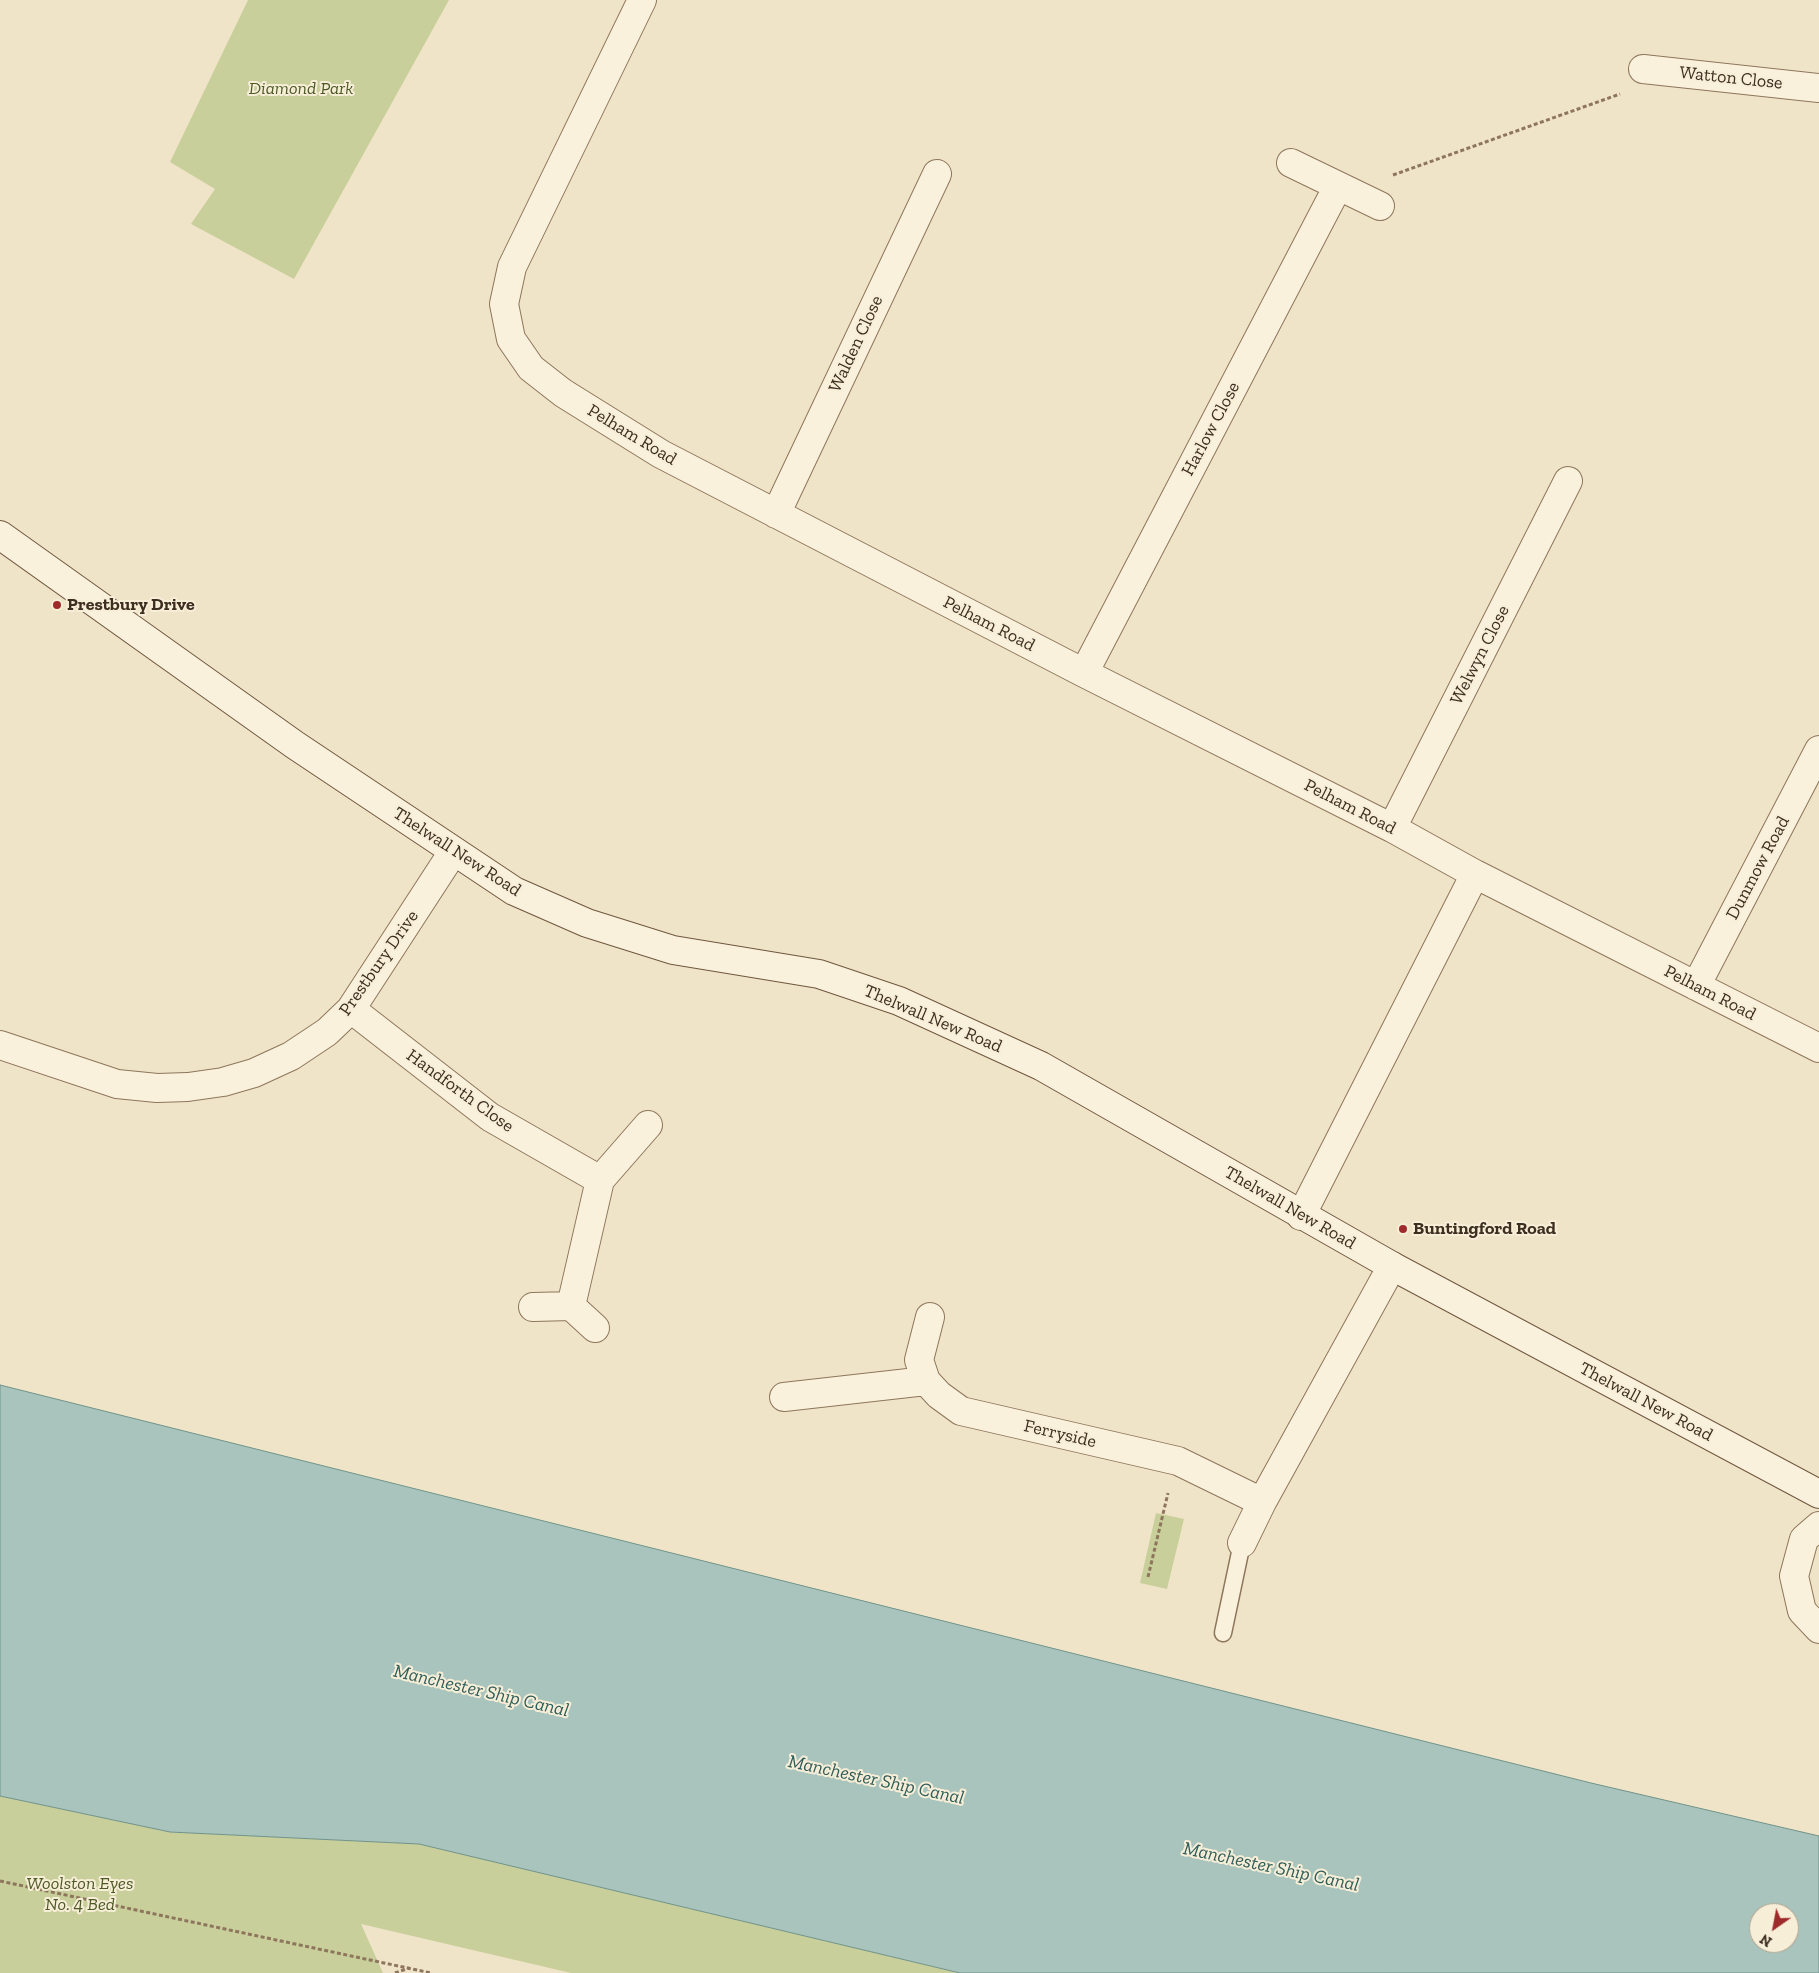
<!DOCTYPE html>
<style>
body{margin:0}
#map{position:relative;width:1819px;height:1973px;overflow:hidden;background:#f0e4c8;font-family:"Zilla Slab",serif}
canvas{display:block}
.north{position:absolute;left:1749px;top:1903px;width:50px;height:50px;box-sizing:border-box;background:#f7eed8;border:1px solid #ada18e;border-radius:50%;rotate:213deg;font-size:14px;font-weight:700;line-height:20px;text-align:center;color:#3d2e20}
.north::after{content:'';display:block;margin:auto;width:18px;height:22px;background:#9e2a2b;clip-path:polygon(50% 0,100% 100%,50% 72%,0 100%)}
</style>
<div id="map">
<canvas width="1819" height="1973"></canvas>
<div class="north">N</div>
</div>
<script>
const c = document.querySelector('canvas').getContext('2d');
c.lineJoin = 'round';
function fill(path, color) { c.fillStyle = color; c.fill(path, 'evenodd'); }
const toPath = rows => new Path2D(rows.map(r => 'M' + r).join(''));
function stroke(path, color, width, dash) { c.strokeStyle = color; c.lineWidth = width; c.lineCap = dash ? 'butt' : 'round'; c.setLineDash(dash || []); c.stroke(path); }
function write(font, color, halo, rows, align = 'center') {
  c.font = font + ' "Zilla Slab",serif'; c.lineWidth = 4; c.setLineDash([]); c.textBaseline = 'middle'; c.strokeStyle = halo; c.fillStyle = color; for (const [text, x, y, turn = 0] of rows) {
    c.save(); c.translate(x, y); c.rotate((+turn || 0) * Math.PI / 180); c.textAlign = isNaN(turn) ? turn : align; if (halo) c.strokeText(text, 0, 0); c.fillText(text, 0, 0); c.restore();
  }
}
fill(toPath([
 [248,0,449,0,294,279,191,224,215,189,170,162],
 [1156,1513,1184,1519,1167,1589,1140,1583],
 [0,1796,170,1832,419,1844,960,1973,571,1973,361,1924,383,1973,0,1973]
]), '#c9cf9b');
const water = toPath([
 [0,1385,1591,1783,1819,1836,1819,1973,960,1973,419,1844,170,1832,0,1796,0,1385],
 [1759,1913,1789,1913,1789,1943,1759,1943,1759,1913]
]);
fill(water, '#a9c4bc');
stroke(water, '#6f938a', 1);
const lane = toPath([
 [1223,1633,1242,1543]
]);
const street = toPath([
 [642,0,512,267,504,304,511,339,531,368,563,393,661,454,1084,673,1392,828,1475,874,1819,1048],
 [1643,69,1819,88],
 [1291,163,1380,206],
 [776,514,937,174],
 [1084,673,1338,186],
 [1392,828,1568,481],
 [1696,986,1819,750],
 [351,1009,490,1117,600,1180,571,1306,595,1328],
 [0,1045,117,1084,157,1088,188,1087,223,1082,254,1073,291,1056,327,1032,351,1009,453,852],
 [600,1180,648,1125],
 [1301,1216,1475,874],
 [533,1307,571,1306],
 [930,1317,919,1360,926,1381,939,1395,961,1411,1178,1461,1262,1502,1392,1266],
 [784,1397,926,1381],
 [1819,1526,1804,1539,1794,1576,1802,1611,1819,1629],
 [1242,1543,1262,1502]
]);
const secondary = toPath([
 [0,535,295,745,514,891,587,923,673,950,819,974,899,1001,1041,1066,1392,1266,1819,1494]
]);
stroke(lane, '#8d765c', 19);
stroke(street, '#8d765c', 30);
stroke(secondary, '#6f573f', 30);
stroke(toPath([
 [1393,175,1620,94],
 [1148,1577,1168,1493],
 [0,1881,431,1973],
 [395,1973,409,1968]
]), '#8d765c', 3, [4, 2.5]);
stroke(lane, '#faf1dc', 16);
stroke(street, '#faf1dc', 28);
stroke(secondary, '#faf1dc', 28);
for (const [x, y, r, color] of [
 [57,605,5,"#9e2a2b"],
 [1403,1229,5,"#9e2a2b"]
]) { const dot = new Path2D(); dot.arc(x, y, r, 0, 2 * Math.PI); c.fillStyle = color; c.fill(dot); stroke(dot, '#f7eed8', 2); }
write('18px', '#3d2e20', '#f7eed8', [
 ["Watton Close",1731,78,6],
 ["Walden Close",856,344,-65],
 ["Harlow Close",1211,429,-62],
 ["Pelham Road",632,435,31],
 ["Pelham Road",989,624,27],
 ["Welwyn Close",1480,655,-63],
 ["Pelham Road",1350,807,27],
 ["Thelwall New Road",457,852,33],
 ["Dunmow Road",1758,868,-62],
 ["Prestbury Drive",379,963,-55],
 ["Pelham Road",1710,993,27],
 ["Thelwall New Road",933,1019,23],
 ["Handforth Close",460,1091,36],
 ["Thelwall New Road",1290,1208,30],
 ["Thelwall New Road",1646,1402,28],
 ["Ferryside",1060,1434,13]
]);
write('italic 18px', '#4d5a26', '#f7eed8', [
 ["Diamond Park",301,89],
 ["Woolston Eyes",80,1884],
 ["No. 4 Bed",80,1905]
]);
write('bold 18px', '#3d2e20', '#f7eed8', [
 ["Prestbury Drive",67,605],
 ["Buntingford Road",1413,1229]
], 'left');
write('italic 19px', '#2f5d5a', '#f7eed8', [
 ["Manchester Ship Canal",481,1691,13],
 ["Manchester Ship Canal",876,1780,12],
 ["Manchester Ship Canal",1271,1867,12]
]);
</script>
